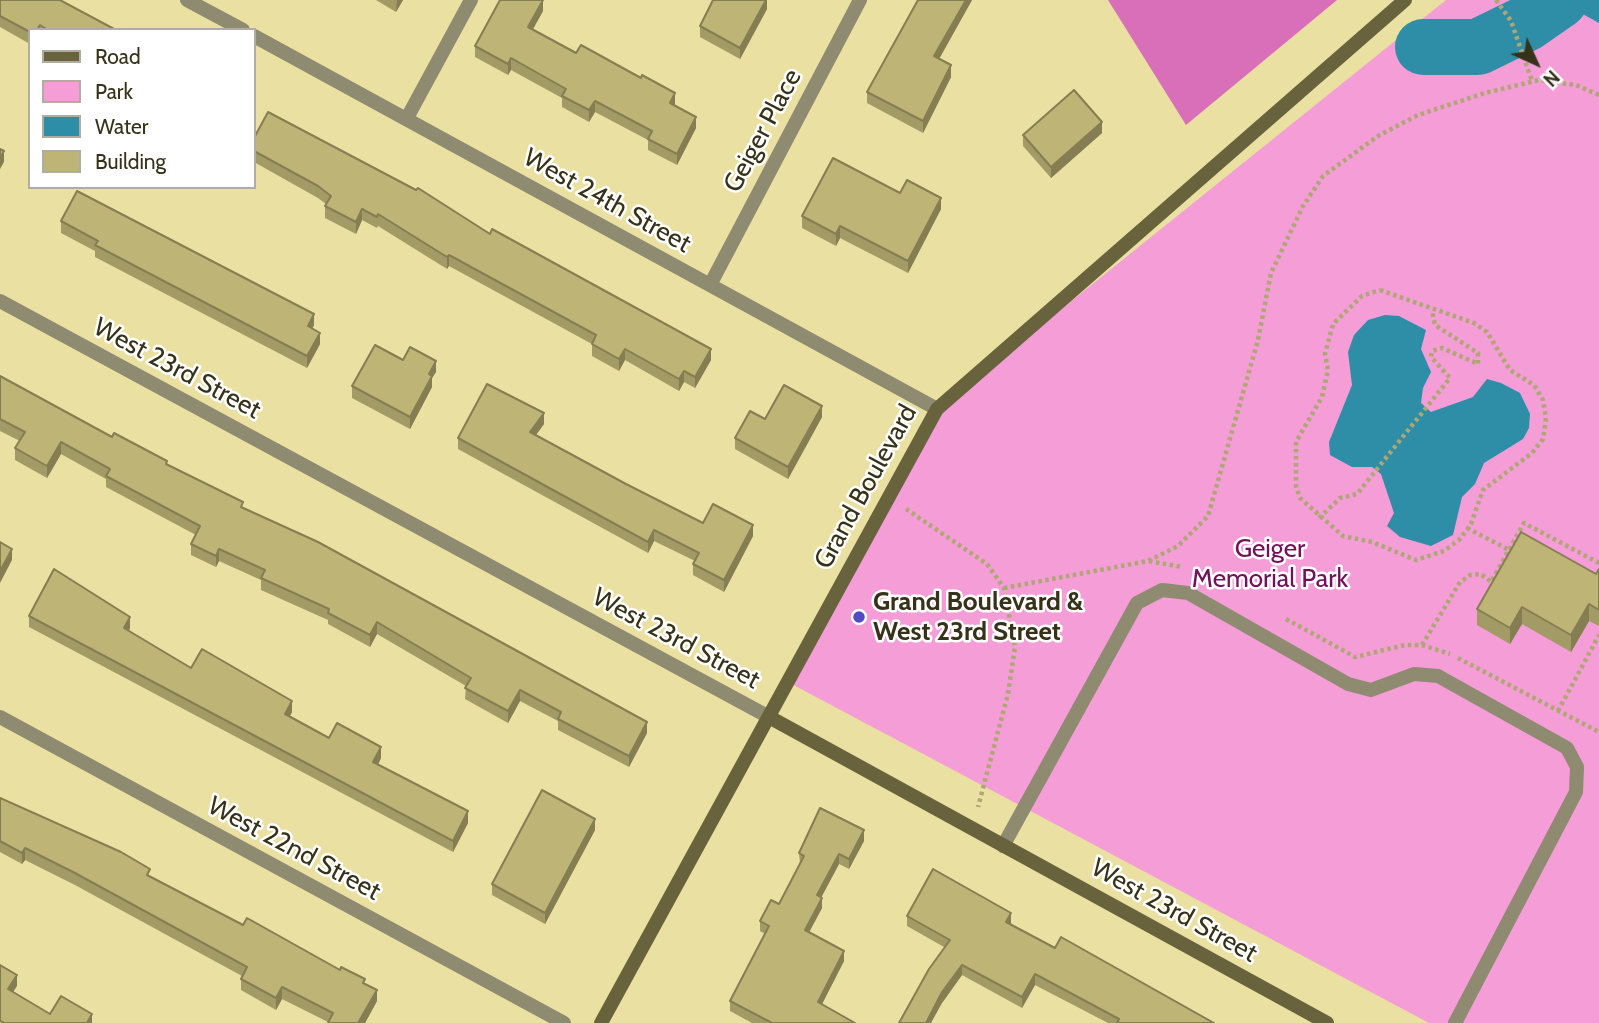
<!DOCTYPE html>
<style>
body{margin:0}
#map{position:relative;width:1599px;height:1023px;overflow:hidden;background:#eae0a1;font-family:Cabin,sans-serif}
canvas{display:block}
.legend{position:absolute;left:28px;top:28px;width:228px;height:161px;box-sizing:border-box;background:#fff;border:2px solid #afada3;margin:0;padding:9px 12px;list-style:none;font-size:21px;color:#363219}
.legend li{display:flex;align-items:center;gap:14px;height:35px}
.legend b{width:35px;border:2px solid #afada3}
.north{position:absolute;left:1501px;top:28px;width:70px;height:70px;-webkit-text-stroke:5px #fff;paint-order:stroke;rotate:135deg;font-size:19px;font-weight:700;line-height:28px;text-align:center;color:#363219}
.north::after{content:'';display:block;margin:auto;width:24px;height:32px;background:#363219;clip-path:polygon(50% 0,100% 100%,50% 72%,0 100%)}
</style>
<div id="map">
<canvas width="1599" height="1023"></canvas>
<ul class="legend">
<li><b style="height:9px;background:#69633d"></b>Road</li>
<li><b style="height:19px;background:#f49dd7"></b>Park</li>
<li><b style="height:19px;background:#2e8ea8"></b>Water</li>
<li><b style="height:19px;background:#beb476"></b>Building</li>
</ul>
<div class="north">N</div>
</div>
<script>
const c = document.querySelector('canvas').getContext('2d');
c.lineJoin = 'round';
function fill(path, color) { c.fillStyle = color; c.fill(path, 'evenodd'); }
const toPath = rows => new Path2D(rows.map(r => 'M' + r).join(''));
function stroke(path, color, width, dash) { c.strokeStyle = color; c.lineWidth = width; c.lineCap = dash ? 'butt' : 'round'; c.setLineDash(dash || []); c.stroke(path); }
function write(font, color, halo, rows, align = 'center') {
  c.font = font + ' Cabin,sans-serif'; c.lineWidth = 5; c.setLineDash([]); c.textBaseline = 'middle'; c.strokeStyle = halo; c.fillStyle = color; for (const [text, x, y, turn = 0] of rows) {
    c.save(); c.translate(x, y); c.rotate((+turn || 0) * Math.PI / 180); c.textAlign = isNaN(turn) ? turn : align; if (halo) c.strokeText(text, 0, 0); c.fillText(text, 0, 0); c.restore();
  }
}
fill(toPath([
 [1446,0,1599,0,1599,1023,1429,1023,786,681,937,409]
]), '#f49dd7');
fill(toPath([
 [1108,0,1337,0,1186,125]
]), '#d96fb8');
fill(toPath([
 [1564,0,1599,0,1599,23,1579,12],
 [1385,315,1399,316,1426,330,1421,349,1431,372,1423,388,1421,403,1431,412,1473,397,1487,379,1501,383,1520,393,1530,414,1529,428,1523,439,1484,463,1475,484,1462,497,1453,535,1431,546,1400,537,1387,526,1394,513,1381,474,1372,467,1352,467,1330,455,1329,442,1352,385,1348,352,1354,335,1368,320]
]), '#2e8ea8');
stroke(toPath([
 [1423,47,1478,47,1527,23,1560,0]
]), '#2e8ea8', 56);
stroke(toPath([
 [1496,0,1511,21,1532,81],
 [1380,290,1474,323,1487,332,1510,370,1534,385,1543,400,1546,418,1543,439,1532,453,1483,490,1471,524,1459,540,1444,551,1416,560,1372,542,1343,536,1300,498,1296,486,1296,442,1322,397,1328,370,1325,354,1333,324,1362,296,1380,290],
 [906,509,987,564,1004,588,1015,647,1008,694,978,807],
 [1319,518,1340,498,1357,494,1450,378,1431,357,1432,351,1442,348,1478,364,1478,353,1435,325,1432,311],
 [1467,528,1509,550],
 [1149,561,1182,567],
 [1004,588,1148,561,1178,546,1208,516,1258,340,1271,273,1303,206,1323,176,1378,136,1418,115,1485,93,1539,80,1576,85,1599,95],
 [1286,619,1355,657,1405,645,1422,645,1450,654],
 [1422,645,1460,582,1470,575,1481,574,1491,582,1524,523,1599,563],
 [1458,658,1599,732],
 [1558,711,1599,635]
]), '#aea673', 4.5, [3.5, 3.5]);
stroke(toPath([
 [1003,846,1137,603,1162,590,1188,593,1348,684,1371,690,1414,674,1438,676,1567,748,1577,767,1576,792,1455,1023]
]), '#8e8b71', 14);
stroke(toPath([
 [187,0,243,30],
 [254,36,937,409],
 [407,118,471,0],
 [710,285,860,0],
 [0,301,769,717],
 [0,717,564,1023]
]), '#8e8b71', 14);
stroke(toPath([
 [769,717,1327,1023],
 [601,1023,937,409,1405,0]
]), '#69633d', 14);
fill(toPath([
 [0,0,116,30,30,30,30,44,0,27],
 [376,0,403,0,396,12],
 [767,0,767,9,740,59,700,37,700,26],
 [918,0,972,0,939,59,951,77,923,133,867,103,867,92],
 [543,11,533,29,675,104,674,106,696,128,677,165,648,150,648,140,595,112,589,122,562,107,562,98,511,70,508,75,475,57,475,46],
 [1102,133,1051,178,1023,146,1023,135],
 [254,138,490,234,711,360,695,388,684,382,679,391,625,360,619,371,592,356,592,344,449,266,447,269,378,226,377,228,362,220,356,234,325,218,325,206,326,204,318,198,254,162],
 [900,193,941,209,908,273,840,238,836,246,802,228,802,216],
 [61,221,314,325,312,329,320,344,307,368,95,257,95,251,61,233],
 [403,360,436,372,432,378,432,387,410,429,352,398,352,386],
 [0,376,112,437,167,465,647,733,629,767,558,730,558,721,520,701,508,723,465,699,466,686,377,634,370,647,328,624,328,620,261,590,261,580,219,561,216,567,191,555,191,544,196,535,106,487,106,479,61,454,47,478,15,460,15,448,20,441,0,431],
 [822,417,788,479,735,449,735,438,765,419],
 [544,424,536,435,626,484,703,523,753,536,724,592,693,575,693,564,695,561,654,541,648,553,458,449,458,438],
 [1599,569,1599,626,1589,621,1571,652,1522,624,1510,644,1477,625,1477,609,1596,574],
 [29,616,130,628,129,631,191,668,292,712,290,716,329,738,381,758,378,765,468,823,453,852,29,627],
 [0,798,243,925,340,970,365,984,377,1001,365,1023,328,1023,328,1022,282,999,276,1010,241,990,241,979,242,976,75,885,25,860,22,864,0,852],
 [595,830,545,924,492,895,492,884],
 [864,841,849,869,839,864,821,898,822,908,809,932,844,961,822,1004,855,1023,752,1023,730,1011,730,1001,765,934,760,931,760,921,779,904,800,864,799,853],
 [907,916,1010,924,1055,948,1214,1023,1108,1023,1035,985,1022,1008,962,975,942,1003,944,947,907,926]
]), '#a39b65');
fill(toPath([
 [397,0,403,0,396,12],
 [543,0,543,11,528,38,528,27],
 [766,0,767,0,767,9,740,59,740,48],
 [966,0,972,0,934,68,934,56],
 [511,58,511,70,508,75,508,64],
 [951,65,951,77,923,133,923,121],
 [675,93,675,104,670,115,670,103],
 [595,101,595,112,589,122,589,110],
 [696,117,696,128,677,165,677,154],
 [1102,122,1102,133,1051,178,1051,167],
 [4,151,4,162,0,169,0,158],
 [941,198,941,209,908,273,908,261],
 [362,209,362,220,356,234,356,222],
 [840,226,840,238,836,246,836,234],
 [449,255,449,266,447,269,447,257],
 [314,314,314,325,308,337,308,326],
 [320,333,320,344,307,368,307,356],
 [625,349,625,360,619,371,619,359],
 [711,349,711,360,695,388,695,377],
 [436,361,436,372,432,378,432,387,410,429,410,417,429,374],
 [684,371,684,382,679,391,679,379],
 [822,406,822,417,788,479,788,467],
 [544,413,544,424,530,443,530,432],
 [61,442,61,454,47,478,47,466],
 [753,525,753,536,724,592,724,580],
 [654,530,654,541,648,553,648,542],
 [12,549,12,560,0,583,0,571],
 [219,549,219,561,216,567,216,556],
 [1589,604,1589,621,1571,652,1571,635],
 [1522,607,1522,624,1510,644,1510,628],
 [130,617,130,628,124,640,124,628],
 [377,622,377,634,370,647,370,635],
 [520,690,520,701,508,723,508,711],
 [292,701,292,712,285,725,285,714],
 [647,722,647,733,629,767,629,756],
 [381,747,381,758,373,774,373,762],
 [468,811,468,823,453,852,453,841],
 [595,819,595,830,545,924,545,913],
 [864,830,864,841,849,869,849,859],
 [25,848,25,860,22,864,22,853],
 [839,854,839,864,817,905,817,895],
 [822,898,822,908,805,940,805,930],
 [1011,913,1011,924,1006,922],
 [844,951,844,961,818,1012,818,1002],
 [962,965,962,975,942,1003,931,1023,926,1023,942,992],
 [1035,974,1035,985,1022,1008,1022,997],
 [17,975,17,986,8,1000,8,989],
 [282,987,282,999,276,1010,276,998],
 [377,990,377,1001,365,1023,358,1023],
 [92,1014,92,1023,87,1023]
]), '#857e53');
const building = toPath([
 [0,0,60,0,116,30,48,30,40,25,37,30,30,30,30,32,0,16,0,0],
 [500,0,543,0,528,27,576,53,581,45,641,78,642,75,675,93,670,103,696,117,677,154,648,139,652,131,595,101,589,110,562,96,566,89,511,58,508,64,475,46,500,0],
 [713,0,766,0,740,48,700,26,713,0],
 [918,0,966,0,934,56,951,65,923,121,867,92,918,0],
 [1074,90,1102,122,1051,167,1023,135,1074,90],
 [268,112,416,190,418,188,490,234,492,229,711,349,695,377,684,371,679,379,625,349,619,359,592,344,596,335,449,255,447,257,378,214,377,217,362,209,356,222,325,206,331,196,318,186,254,151,254,138,268,112],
 [0,149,4,151,0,158,0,149],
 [833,158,900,193,907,180,941,198,908,261,840,226,836,234,802,216,833,158],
 [77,191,314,314,308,326,320,333,307,356,95,245,98,241,61,221,77,191],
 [375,345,403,360,410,347,436,361,429,374,432,376,410,417,352,386,375,345],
 [0,376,112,437,114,433,167,461,166,464,243,502,241,507,318,542,647,722,629,756,558,719,561,712,520,690,508,711,465,688,471,678,377,622,370,635,328,613,329,609,261,578,265,570,219,549,216,556,191,544,200,526,106,476,110,469,61,442,47,466,15,448,25,432,0,419,0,376],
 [487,384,544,413,530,432,626,484,703,523,713,504,753,525,724,580,693,564,699,553,654,530,648,542,458,438,487,384],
 [784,385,822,406,788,467,735,438,750,411,765,419,784,385],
 [1521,532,1596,574,1599,569,1599,610,1589,604,1571,635,1522,607,1510,628,1477,609,1521,532],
 [0,542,12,549,0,571,0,542],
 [54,569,130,617,124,628,191,668,202,649,292,701,285,714,329,738,337,723,381,747,373,762,468,811,453,841,29,616,54,569],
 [542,790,595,819,545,913,492,884,542,790],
 [0,798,121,852,150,869,147,875,243,925,247,918,340,970,341,967,365,979,363,983,377,990,358,1023,328,1023,333,1013,282,987,276,998,241,979,247,967,75,873,25,848,22,853,0,841,0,798],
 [820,808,864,830,849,859,839,854,817,895,822,898,805,930,844,951,818,1002,855,1023,772,1023,730,1001,769,926,760,921,771,900,779,904,804,856,799,853,820,808],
 [933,869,1011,913,1006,922,1055,948,1061,937,1214,1023,1117,1023,1119,1019,1035,974,1022,997,962,965,942,992,926,1023,899,1023,929,969,950,940,907,916,933,869],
 [0,965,17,975,8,989,50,1014,61,996,92,1014,87,1023,4,1023,0,1021,0,965]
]);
fill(building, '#beb476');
stroke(building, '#857e53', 2);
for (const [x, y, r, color] of [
 [859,617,7,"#524bc2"]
]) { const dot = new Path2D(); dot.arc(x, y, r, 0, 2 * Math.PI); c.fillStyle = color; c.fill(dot); stroke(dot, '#fff', 2.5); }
write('26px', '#363219', '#fff', [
 ["Geiger Place",763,131,-62],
 ["West 24th Street",607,201,29],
 ["West 23rd Street",177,369,28],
 ["Grand Boulevard",866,487,-61],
 ["West 23rd Street",676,639,28],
 ["West 22nd Street",294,849,28],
 ["West 23rd Street",1174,911,29]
]);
write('26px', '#72115b', '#fff', [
 ["Geiger",1270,549],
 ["Memorial Park",1270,579]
]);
write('bold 26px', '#363219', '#fff', [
 ["Grand Boulevard &",873,602],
 ["West 23rd Street",873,632]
], 'left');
</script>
